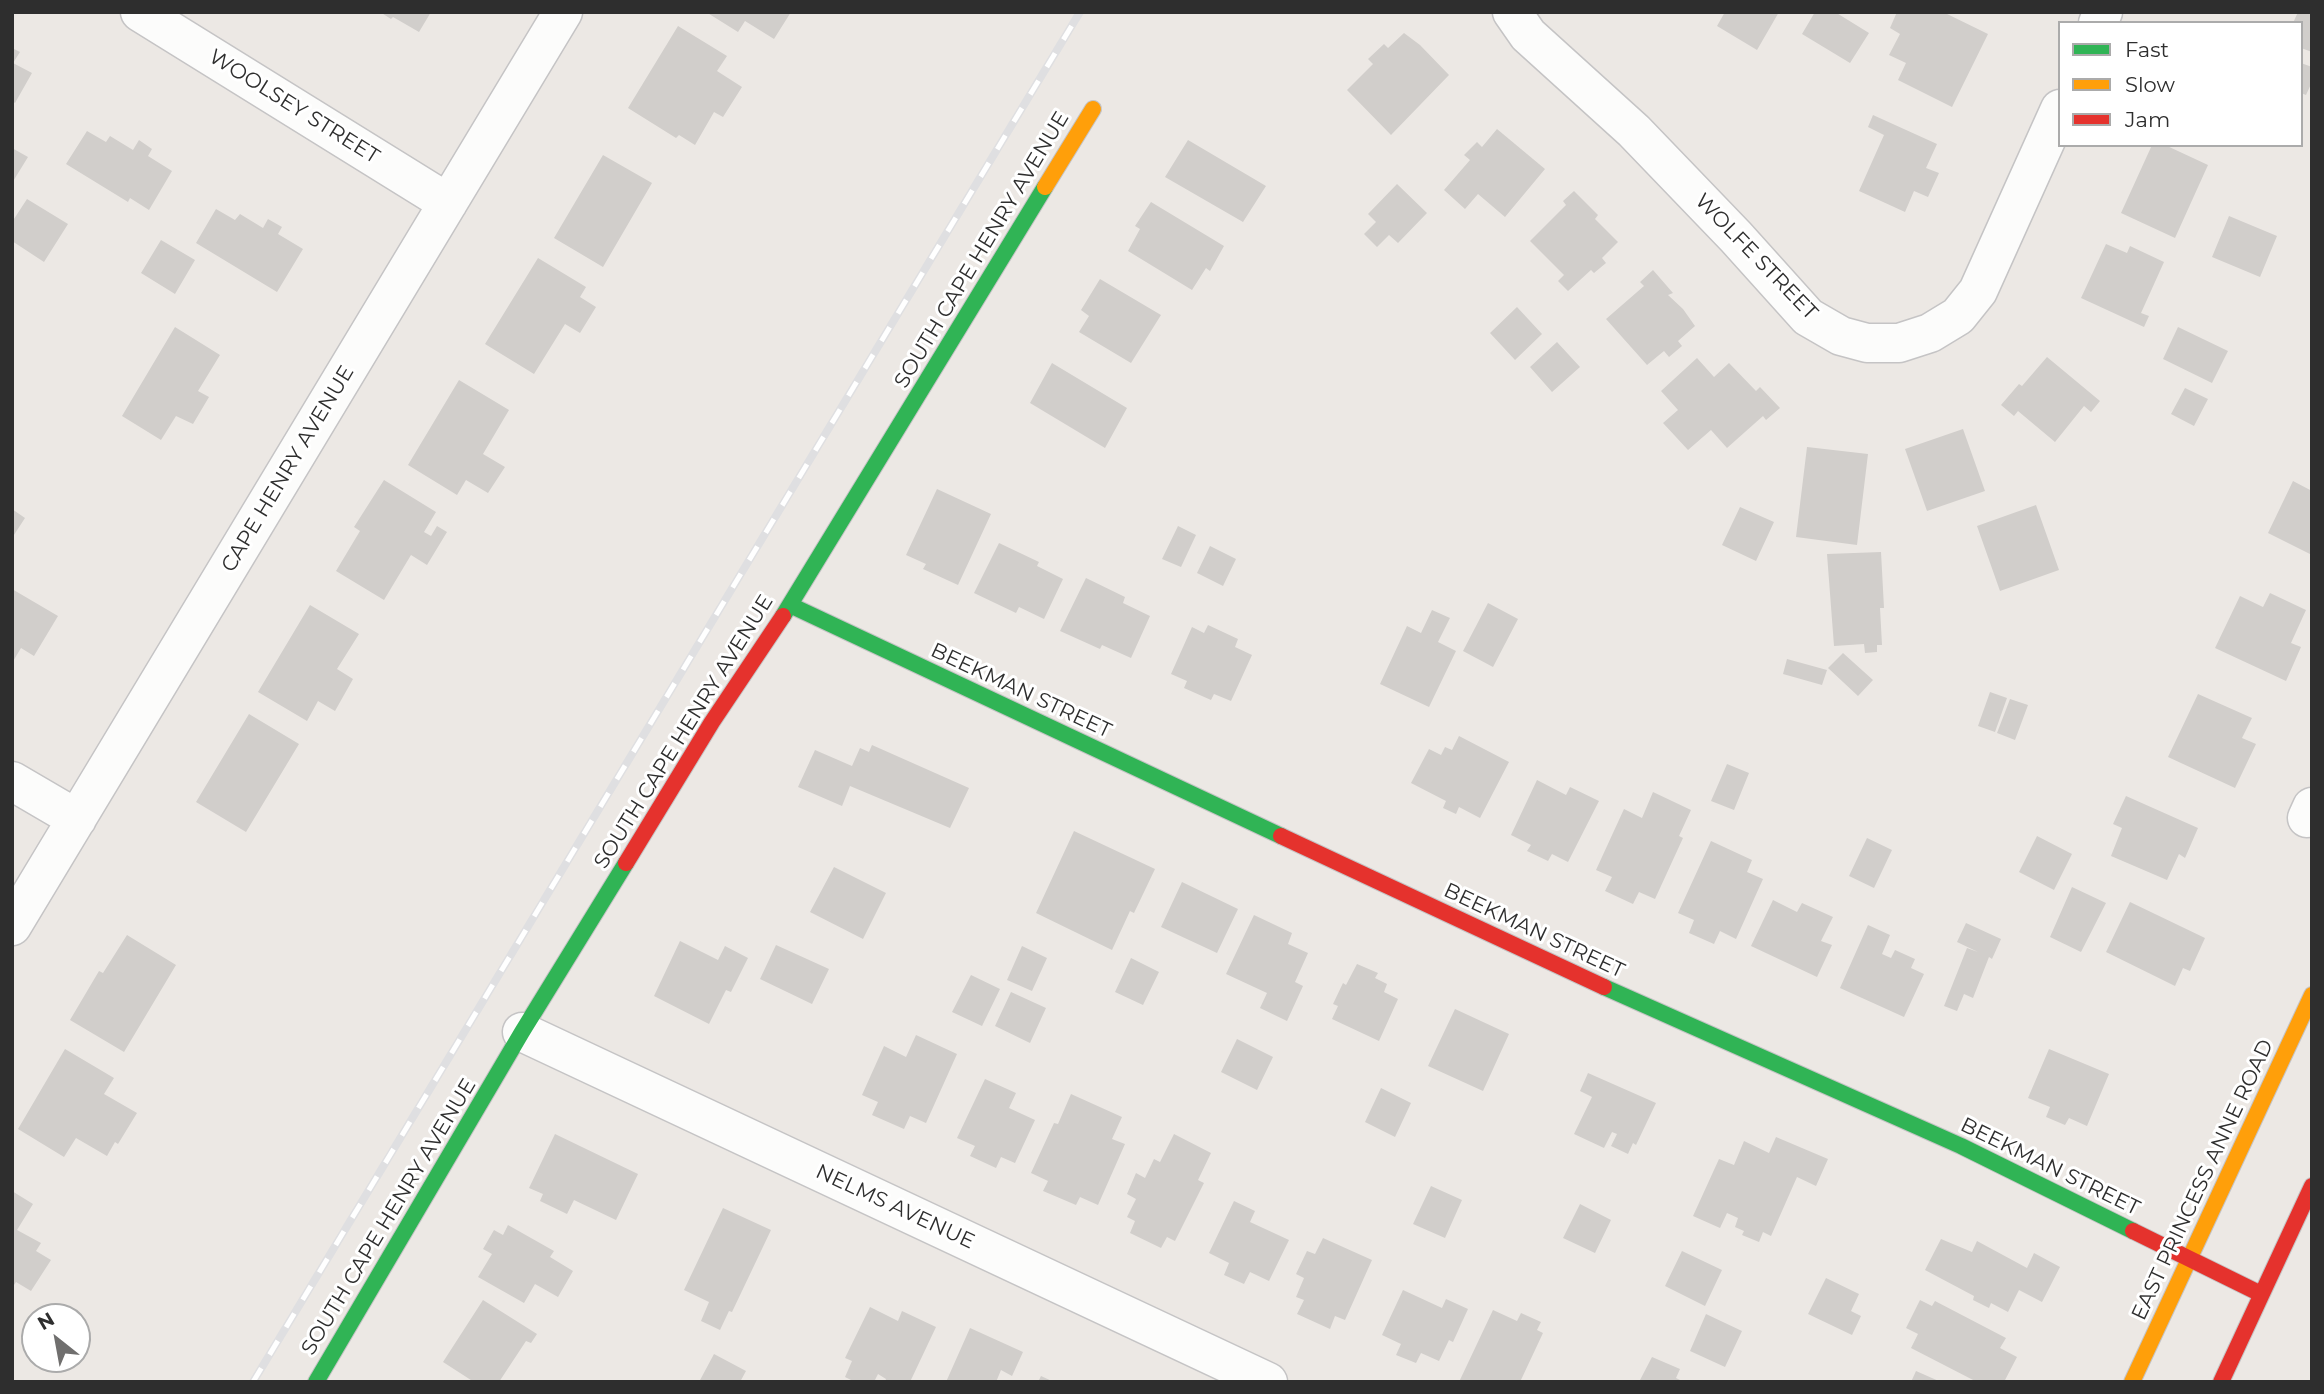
<!DOCTYPE html>
<style>
body{margin:0}
#map{position:relative;width:2324px;height:1394px;overflow:hidden;background:#ece8e4;font-family:Montserrat,sans-serif}
canvas{display:block}
.frame{position:absolute;inset:0;border:14px solid #2e2e2e;pointer-events:none}
.legend{position:absolute;left:2058px;top:21px;width:245px;height:126px;box-sizing:border-box;background:#fff;border:2px solid #ababab;margin:0;padding:9px 12px;list-style:none;font-size:21px;color:#2e2e2e}
.legend li{display:flex;align-items:center;gap:14px;height:35px}
.legend b{width:35px;border:2px solid #ababab}
.north{position:absolute;left:21px;top:1303px;width:70px;height:70px;box-sizing:border-box;background:#fff;border:2px solid #ababab;border-radius:50%;rotate:329deg;font-size:19px;font-weight:700;line-height:28px;text-align:center;color:#2e2e2e}
.north::after{content:'';display:block;margin:auto;width:24px;height:32px;background:#706f6e;clip-path:polygon(50% 0,100% 100%,50% 72%,0 100%)}
</style>
<div id="map">
<canvas width="2324" height="1394"></canvas>
<div class="frame"></div>
<ul class="legend">
<li><b style="height:9px;background:#30b455"></b>Fast</li>
<li><b style="height:9px;background:#ff9f0a"></b>Slow</li>
<li><b style="height:9px;background:#e5322d"></b>Jam</li>
</ul>
<div class="north">N</div>
</div>
<script>
const c = document.querySelector('canvas').getContext('2d');
c.lineJoin = 'round';
function fill(path, color) { c.fillStyle = color; c.fill(path, 'evenodd'); }
const toPath = rows => new Path2D(rows.map(r => 'M' + r).join(''));
function stroke(path, color, width, dash) { c.strokeStyle = color; c.lineWidth = width; c.lineCap = dash ? 'butt' : 'round'; c.setLineDash(dash || []); c.stroke(path); }
function write(font, color, halo, rows, align = 'center') {
  c.font = font + ' Montserrat,sans-serif'; c.lineWidth = 6; c.setLineDash([]); c.textBaseline = 'middle'; c.strokeStyle = halo; c.fillStyle = color; for (const [text, x, y, turn = 0] of rows) {
    c.save(); c.translate(x, y); c.rotate((+turn || 0) * Math.PI / 180); c.textAlign = isNaN(turn) ? turn : align; if (halo) c.strokeText(text, 0, 0); c.fillText(text, 0, 0); c.restore();
  }
}
fill(toPath([
 [380,12,431,12,419,32,393,17,391,19],
 [706,12,791,12,774,39,745,21,738,32],
 [1725,12,1779,12,1757,50,1717,26],
 [1815,12,1835,12,1869,33,1850,63,1802,34],
 [1897,12,1943,12,1988,34,1952,107,1898,80,1906,63,1889,55,1900,34,1890,28],
 [2298,12,2312,12,2312,52,2301,48,2301,23,2293,23],
 [678,26,727,56,717,71,742,87,723,117,714,112,695,145,679,135,676,138,628,108],
 [1404,33,1420,45,1449,75,1391,135,1347,90,1373,64,1368,59,1384,44,1388,48],
 [12,48,20,52,13,63,32,73,15,103,12,101],
 [2301,63,2312,67,2312,82,2306,95,2301,93],
 [1873,115,1937,144,1926,168,1939,173,1928,197,1914,191,1905,212,1859,191,1884,135,1868,127],
 [1497,129,1545,169,1505,217,1478,194,1465,209,1444,190,1470,160,1464,155,1477,142,1482,147],
 [87,131,106,142,110,136,133,150,139,140,152,149,148,156,172,171,149,210,130,198,128,202,66,164],
 [1188,140,1266,186,1243,222,1165,177],
 [2152,145,2165,145,2208,165,2175,238,2121,213],
 [12,148,28,157,12,183],
 [603,155,652,183,603,267,554,238],
 [1397,184,1427,213,1398,243,1389,235,1377,247,1364,234,1376,222,1368,214],
 [1574,191,1598,215,1595,219,1618,242,1602,258,1606,263,1594,273,1591,270,1568,291,1558,281,1564,275,1530,241,1566,205,1563,201],
 [27,199,68,224,44,262,12,241,12,222],
 [1151,202,1224,246,1210,271,1206,268,1192,290,1128,251,1140,229,1135,226],
 [216,209,235,220,240,214,263,228,268,219,282,227,278,234,303,249,277,292,196,243],
 [2229,216,2277,236,2260,277,2212,257],
 [161,240,195,260,175,294,141,273],
 [2106,244,2127,253,2130,246,2164,262,2141,313,2149,316,2144,327,2081,298],
 [538,258,586,287,580,297,596,307,580,333,565,324,534,374,485,344],
 [1653,270,1673,293,1668,295,1683,309,1695,326,1678,341,1682,346,1669,357,1664,351,1647,365,1606,319,1644,286,1640,282],
 [1100,279,1161,315,1131,363,1079,332,1089,316,1081,310],
 [1517,307,1542,334,1515,360,1490,333],
 [175,327,220,355,198,391,209,397,193,424,176,416,161,440,122,416],
 [2178,327,2228,351,2212,383,2163,359],
 [1557,342,1580,367,1552,392,1530,367],
 [2047,357,2100,401,2091,412,2084,406,2055,442,2018,411,2014,416,2001,405,2019,384,2022,386],
 [1697,358,1714,377,1729,363,1756,391,1760,387,1780,408,1766,420,1763,416,1727,448,1711,430,1688,450,1663,423,1678,410,1661,391],
 [1052,363,1127,408,1105,448,1030,403],
 [459,380,509,410,483,454,505,467,488,493,466,480,457,495,408,465],
 [2185,388,2208,399,2194,426,2171,414],
 [1963,429,1985,491,1927,511,1905,449],
 [1807,447,1868,454,1857,545,1796,537],
 [384,480,436,512,424,532,431,536,437,526,447,532,427,565,411,555,384,600,336,571,360,531,354,527],
 [2293,481,2312,491,2312,555,2268,533],
 [937,489,991,514,958,585,923,569,926,564,906,555],
 [2036,505,2059,570,2000,591,1977,526],
 [1740,507,1774,522,1756,561,1722,545],
 [12,509,25,518,12,538],
 [1178,526,1196,535,1181,567,1162,559],
 [999,543,1039,562,1037,566,1063,579,1044,619,1019,607,1016,613,974,593],
 [1210,546,1236,559,1223,586,1197,573],
 [1881,552,1884,608,1880,608,1882,645,1877,645,1877,652,1865,653,1864,644,1834,646,1827,554],
 [1086,578,1125,597,1123,603,1150,616,1131,658,1102,645,1100,649,1060,631],
 [12,589,58,616,34,656,21,648,12,663],
 [2270,593,2306,610,2291,643,2301,647,2286,681,2215,648,2240,596,2263,607],
 [1488,603,1518,619,1493,667,1463,651],
 [310,605,359,634,337,669,353,679,335,711,318,701,307,721,258,692],
 [1432,610,1450,618,1438,642,1456,651,1429,707,1380,684,1407,626,1421,633],
 [1208,625,1238,639,1235,647,1252,655,1231,701,1214,694,1211,700,1184,688,1187,681,1171,674,1192,627,1204,633],
 [1843,653,1873,680,1858,696,1828,668],
 [1787,659,1827,670,1822,685,1783,674],
 [1990,692,2007,698,1995,732,1978,726],
 [2198,694,2252,718,2242,738,2256,744,2235,788,2168,757],
 [2010,699,2028,705,2015,740,1997,733],
 [249,714,299,744,246,832,196,802],
 [1459,736,1509,762,1480,818,1459,807,1456,814,1443,808,1446,801,1411,783,1429,749,1441,755,1445,747,1452,750],
 [872,745,969,788,950,828,850,786,842,806,798,787,815,750,852,766,860,748,869,752],
 [1727,764,1749,773,1734,810,1711,801],
 [1537,780,1566,795,1570,787,1599,801,1568,862,1552,854,1548,861,1527,851,1531,845,1511,835],
 [1653,792,1691,810,1679,836,1683,838,1655,899,1639,892,1633,904,1605,891,1612,877,1596,870,1624,809,1642,818],
 [2126,796,2198,828,2185,858,2179,854,2167,880,2111,856,2122,828,2113,824],
 [1074,831,1155,869,1134,913,1130,911,1112,950,1036,913],
 [2037,836,2072,854,2054,890,2019,872],
 [1867,838,1892,850,1874,888,1849,876],
 [1711,841,1752,860,1747,872,1763,879,1736,939,1720,931,1714,944,1689,933,1694,920,1678,913],
 [834,867,886,893,863,939,810,912],
 [1182,882,1238,909,1217,953,1161,927],
 [2072,887,2106,903,2081,952,2050,937],
 [1773,900,1797,912,1802,903,1833,917,1821,941,1832,945,1817,977,1751,946],
 [2130,902,2205,938,2190,971,2183,968,2175,986,2106,952],
 [1254,915,1292,933,1288,944,1308,953,1295,982,1303,986,1287,1021,1260,1008,1267,993,1226,974],
 [1966,923,2001,939,1992,959,1989,957,1973,998,1964,994,1957,1011,1944,1006,1967,948,1978,952,1957,942],
 [1868,925,1890,935,1882,954,1891,958,1895,950,1915,959,1911,968,1924,974,1904,1017,1840,988],
 [127,935,176,965,124,1052,70,1020,99,971,103,973],
 [680,941,718,960,725,946,748,958,731,992,726,990,709,1024,654,996],
 [776,945,829,969,812,1004,760,979],
 [1022,946,1047,958,1032,991,1007,980],
 [1131,958,1159,972,1143,1005,1115,992],
 [1357,964,1378,973,1375,978,1387,984,1384,992,1398,999,1379,1041,1332,1019,1338,1006,1333,1004,1343,983,1346,985],
 [971,975,1000,989,982,1026,952,1012],
 [1011,992,1046,1008,1030,1043,995,1026],
 [1455,1009,1509,1034,1483,1091,1428,1066],
 [916,1035,957,1054,926,1123,910,1116,904,1129,872,1115,878,1102,862,1095,884,1046,906,1057],
 [1237,1039,1273,1057,1257,1090,1221,1072],
 [65,1049,114,1078,104,1094,137,1113,118,1144,115,1142,107,1156,76,1138,64,1157,18,1129],
 [2049,1049,2109,1074,2087,1126,2069,1118,2065,1125,2046,1117,2050,1107,2028,1098],
 [1588,1073,1656,1103,1636,1145,1633,1143,1628,1154,1611,1146,1617,1134,1612,1132,1604,1148,1574,1134,1592,1097,1580,1091],
 [985,1079,1016,1093,1009,1108,1035,1120,1015,1163,1001,1157,996,1168,970,1156,975,1146,957,1138],
 [1381,1088,1411,1103,1395,1137,1365,1122],
 [1071,1094,1122,1117,1112,1139,1125,1144,1098,1205,1080,1197,1076,1205,1043,1191,1048,1181,1031,1173,1054,1123,1058,1124],
 [555,1134,638,1174,616,1220,574,1200,567,1214,540,1201,543,1194,529,1188],
 [1174,1134,1211,1153,1198,1180,1204,1183,1175,1241,1167,1237,1161,1248,1130,1233,1135,1221,1127,1217,1136,1199,1127,1194,1136,1173,1145,1178,1154,1159,1160,1162],
 [1776,1137,1828,1159,1816,1186,1797,1177,1771,1236,1763,1232,1759,1242,1742,1235,1744,1231,1735,1227,1738,1218,1727,1213,1720,1228,1693,1216,1719,1159,1734,1165,1744,1141,1769,1153],
 [1431,1186,1462,1200,1445,1238,1413,1224],
 [12,1191,33,1204,17,1230,41,1243,36,1251,51,1260,31,1291,16,1282,12,1288],
 [1234,1201,1255,1211,1250,1222,1289,1240,1269,1281,1250,1272,1244,1284,1224,1275,1229,1263,1209,1253],
 [1580,1204,1611,1220,1595,1253,1563,1238],
 [723,1208,771,1230,732,1312,729,1311,720,1330,701,1321,709,1302,684,1290],
 [508,1225,554,1251,550,1257,573,1271,558,1297,535,1284,524,1303,478,1277,492,1254,483,1249,494,1230,503,1235],
 [1323,1238,1372,1260,1345,1320,1335,1316,1330,1329,1297,1314,1304,1300,1296,1297,1304,1278,1296,1274,1307,1251,1315,1254],
 [1941,1239,1972,1252,1977,1241,2027,1268,2034,1253,2060,1267,2042,1302,2019,1290,2008,1312,1991,1303,1989,1308,1973,1300,1974,1296,1925,1270],
 [1682,1251,1722,1270,1705,1306,1665,1286],
 [1826,1278,1859,1294,1851,1311,1861,1316,1852,1335,1808,1314],
 [1403,1290,1442,1308,1446,1299,1468,1309,1453,1342,1449,1340,1439,1361,1421,1353,1416,1363,1396,1355,1401,1344,1382,1335],
 [483,1300,537,1334,531,1343,526,1341,499,1382,474,1382,443,1362],
 [1920,1300,1932,1306,1935,1301,2006,1338,2000,1348,2017,1357,2004,1382,1977,1382,1911,1348,1918,1334,1906,1328],
 [870,1307,898,1321,902,1311,936,1327,910,1382,885,1382,886,1379,878,1374,874,1382,855,1382,845,1377,852,1361,845,1358],
 [1493,1310,1517,1321,1521,1313,1541,1322,1537,1330,1543,1333,1520,1382,1459,1382],
 [1706,1314,1742,1331,1725,1367,1690,1351],
 [970,1328,1023,1352,1012,1376,1001,1370,996,1382,946,1382],
 [714,1354,746,1371,740,1382,699,1382],
 [1652,1357,1680,1369,1676,1378,1684,1382,1639,1382],
 [1916,1371,1941,1382,1911,1382],
 [1041,1376,1054,1382,1038,1382]
]), '#d1cecb');
const street = toPath([
 [140,12,448,203],
 [1512,12,1528,35,1634,131,1736,237,1808,317,1841,336,1867,343,1899,343,1930,333,1958,316,1978,291,2060,109],
 [2098,23,2103,12],
 [12,781,77,819],
 [2307,818,2312,807],
 [12,926,563,12],
 [522,1032,1268,1382]
]);
const fast = toPath([
 [790,605,1281,836],
 [783,616,1045,187],
 [1604,987,1961,1146,2133,1231],
 [316,1382,522,1032,626,863]
]);
const slow = toPath([
 [1045,187,1093,109],
 [2132,1382,2312,995]
]);
const jam = toPath([
 [1281,836,1604,987],
 [626,863,712,722,783,616],
 [2133,1231,2261,1294],
 [2221,1382,2312,1186]
]);
stroke(street, '#c5c4c5', 41);
stroke(fast, '#c5c4c5', 18);
stroke(slow, '#c5c4c5', 18);
stroke(jam, '#c5c4c5', 18);
stroke(street, '#fcfcfb', 38);
stroke(fast, '#30b455', 16);
stroke(slow, '#ff9f0a', 16);
stroke(jam, '#e5322d', 16);
const rail = toPath([
 [253,1382,1080,12]
]);
stroke(rail, '#dfdfe1', 8);
stroke(rail, '#fff', 5, [16]);
write('21px', '#2e2e2e', '#fff', [
 ["WOOLSEY STREET",294,107,32],
 ["SOUTH CAPE HENRY AVENUE",982,250,-59],
 ["WOLFE STREET",1756,257,46],
 ["CAPE HENRY AVENUE",288,469,-59],
 ["BEEKMAN STREET",1021,691,25],
 ["SOUTH CAPE HENRY AVENUE",684,732,-58],
 ["BEEKMAN STREET",1534,931,25],
 ["BEEKMAN STREET",2050,1167,26],
 ["EAST PRINCESS ANNE ROAD",2203,1180,-65],
 ["NELMS AVENUE",895,1207,25],
 ["SOUTH CAPE HENRY AVENUE",389,1217,-59]
]);
</script>
